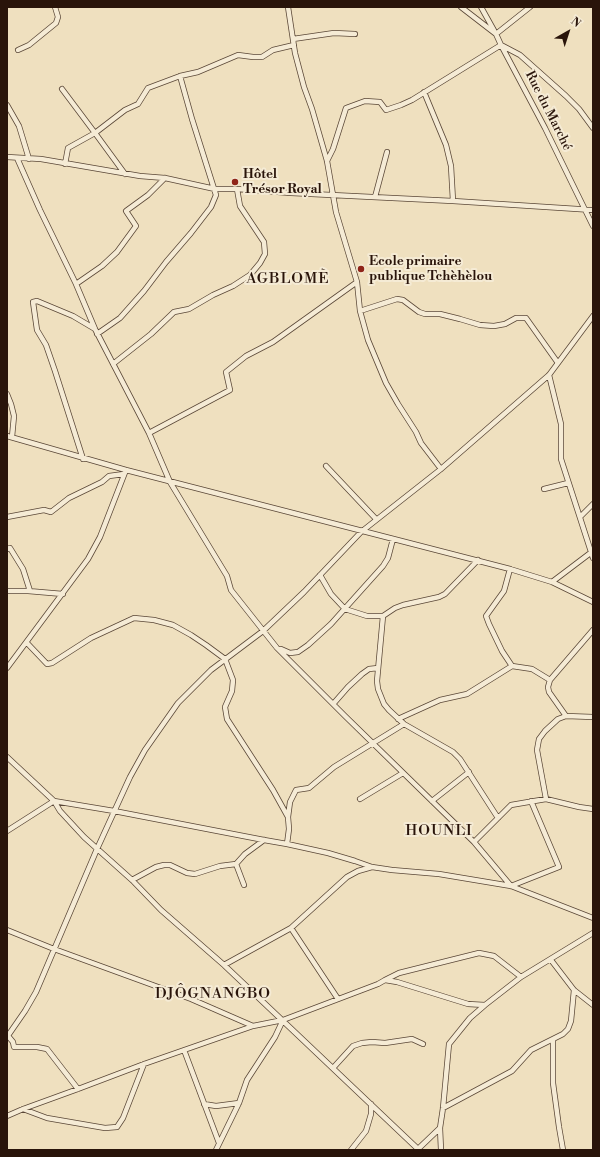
<!DOCTYPE html>
<meta charset="utf-8">
<style>
body{margin:0}
#map{position:relative;width:600px;height:1157px;overflow:hidden;background:#efe0bf;font-family:"Libre Bodoni",serif}
canvas{display:block}
.frame{position:absolute;inset:0;border:8px solid #29140a;pointer-events:none}
.north{position:absolute;left:548px;top:12px;width:40px;height:40px;-webkit-text-stroke:3px #f5ebd5;paint-order:stroke;rotate:39deg;font-size:11px;font-weight:700;line-height:16px;text-align:center;color:#29140a}
.north::after{content:'';display:block;margin:auto;width:14px;height:18px;background:#29140a;clip-path:polygon(50% 0,100% 100%,50% 72%,0 100%)}
</style>
<div id="map">
<canvas width="600" height="1157"></canvas>
<div class="frame"></div>
<div class="north">N</div>
</div>
<script>
const c = document.querySelector('canvas').getContext('2d');
c.lineJoin = 'round';
const toPath = rows => new Path2D(rows.map(r => 'M' + r).join(''));
function stroke(path, color, width, dash) { c.strokeStyle = color; c.lineWidth = width; c.lineCap = dash ? 'butt' : 'round'; c.setLineDash(dash || []); c.stroke(path); }
function write(font, color, halo, rows, align = 'center') {
  c.font = font + ' "Libre Bodoni",serif'; c.lineWidth = 4; c.setLineDash([]); c.textBaseline = 'middle'; c.strokeStyle = halo; c.fillStyle = color; for (const [text, x, y, turn = 0] of rows) {
    c.save(); c.translate(x, y); c.rotate((+turn || 0) * Math.PI / 180); c.textAlign = isNaN(turn) ? turn : align; if (halo) c.strokeText(text, 0, 0); c.fillText(text, 0, 0); c.restore();
  }
}
const minor = toPath([
 [288,7,295,53,304,87,312,109,327,161,336,212,357,282,360,311,368,340,386,383,398,404,416,432,421,443,441,469],
 [461,7,496,34,530,7],
 [481,7,496,34,501,45,545,128,593,226],
 [293,39,334,33,355,34],
 [18,50,29,45,56,23,58,17,55,7],
 [62,89,95,133,68,148,65,164],
 [424,92,446,145,451,166,453,201],
 [7,105,19,126,29,159],
 [7,157,41,159,140,176,165,178,215,189,237,189,291,193,453,201,593,210],
 [17,158,40,210,76,284,95,329,149,433,170,482,227,576,231,590,277,648,345,716,474,842,511,886],
 [327,161,333,149,346,108,365,101,380,102,386,110,401,105,412,100,501,45,520,55,566,96,579,109,593,128],
 [125,174,95,133,125,110,138,104,148,88,180,76,198,72,238,55,253,57,262,57,273,50,294,45],
 [375,197,387,152],
 [76,284,102,266,117,252,136,226,126,211,148,195,165,178],
 [360,311,397,299,403,300,419,312,425,314,440,314,460,319,480,325,494,326,505,324,516,318,526,318,558,363],
 [97,334,120,318,144,291,166,262,191,233,211,207,216,195,192,119,180,76],
 [113,364,151,334,174,312,189,309,213,295,233,286,250,275,260,263,265,254,264,242,240,206,237,189],
 [549,375,561,424,561,459,593,558],
 [7,394,11,404,14,416,12,437],
 [149,433,230,390,226,372,246,356,273,342,357,282],
 [7,436,126,470,510,569,552,582,593,602],
 [83,459,55,371,46,345,37,330,33,302,37,301,73,316,95,329],
 [326,466,376,519],
 [544,489,568,483],
 [581,516,593,504],
 [7,517,44,510,51,512,69,498,102,482,109,476,124,474],
 [7,549,10,548,23,569,30,591],
 [510,569,504,591,486,616,489,624,502,651,512,666],
 [320,575,331,594,345,609,367,616,383,616,395,608,403,605,439,597,445,594,478,560],
 [552,582,593,551],
 [7,591,28,591,63,594],
 [383,616,377,681,378,689,384,704,389,710,404,724,453,752,460,759,498,818],
 [27,643,47,664,52,663,91,638,134,618,154,620,173,625,191,635,206,645,225,659,233,680,232,691,225,707,227,719,273,790,288,817],
 [281,649,290,653,298,652,308,645,331,624,383,566,388,558,393,539],
 [7,668,88,559,100,537,126,470],
 [550,680,593,630],
 [334,703,348,687,362,674,369,669,378,668],
 [398,719,440,700,467,694,512,666,532,669,550,680,548,687,549,692,566,716],
 [7,757,54,801,60,811,84,837,132,880,161,910,224,965,419,1150],
 [360,799,403,773],
 [546,799,537,750,539,739,545,731,558,719,566,716,593,717],
 [432,801,469,772],
 [7,831,54,801,114,811,264,840,287,844,328,853,355,861,372,867,392,870,439,874,511,886,593,918],
 [474,842,511,805,546,799,579,807,593,809],
 [287,844,289,829,288,817,290,802,296,790,309,788,334,767,404,724],
 [236,864,244,885],
 [132,880,156,867,164,865,170,865,187,873,195,874,220,866,236,864,245,854,264,840],
 [511,886,559,867,531,801],
 [291,928,338,999],
 [7,930,54,949,191,999,253,1026],
 [551,960,574,990,593,1005],
 [224,965,291,928,347,877,358,871,372,867],
 [385,980,399,973,479,953,494,956,521,977],
 [8,1036,13,1042,14,1047,37,1047,47,1049,78,1089],
 [7,1037,25,1011,36,992,97,849,130,777,145,750,178,703,211,670,263,631,304,592,361,532,441,469,549,375,593,316],
 [553,1039,553,1083,559,1127,563,1150],
 [184,1050,219,1143],
 [333,1068,353,1046,362,1043,372,1042,385,1043,412,1039,423,1044],
 [204,1104,216,1106,239,1103],
 [443,1108,512,1071,531,1050,563,1034,568,1029,571,1021,574,990],
 [23,1109,47,1118,105,1128,117,1127,123,1118,144,1064],
 [7,1116,23,1109,78,1089,144,1064,253,1026,283,1020,378,984,385,980,397,982,468,1004,485,1005,521,977,593,933],
 [216,1150,239,1103,247,1080,275,1037,283,1020],
 [351,1150,366,1131,371,1114,371,1104],
 [417,1150,440,1128],
 [441,1150,440,1128,443,1108,449,1044,470,1018,485,1005]
]);
stroke(minor, '#5a4737', 6);
stroke(minor, '#f5ebd5', 4.5);
for (const [x, y, r, color] of [
 [235,182,4,"#8f2418"],
 [361,269,4,"#8f2418"]
]) { const dot = new Path2D(); dot.arc(x, y, r, 0, 2 * Math.PI); c.fillStyle = color; c.fill(dot); stroke(dot, '#f5ebd5', 1.5); }
write('13px', '#29140a', '#f5ebd5', [
 ["Rue du Marché",548,111,63]
]);
write('bold 13px', '#29140a', '#f5ebd5', [
 ["Hôtel",243,175],
 ["Trésor Royal",243,190],
 ["Ecole primaire",369,262],
 ["publique Tchèhèlou",369,277]
], 'left');
c.letterSpacing = '1px';
write('15px', '#29140a', '#f5ebd5', [
 ["AGBLOMÈ",288,279],
 ["HOUNLI",439,831],
 ["DJÔGNANGBO",213,994]
]);
c.letterSpacing = '0px';
</script>
